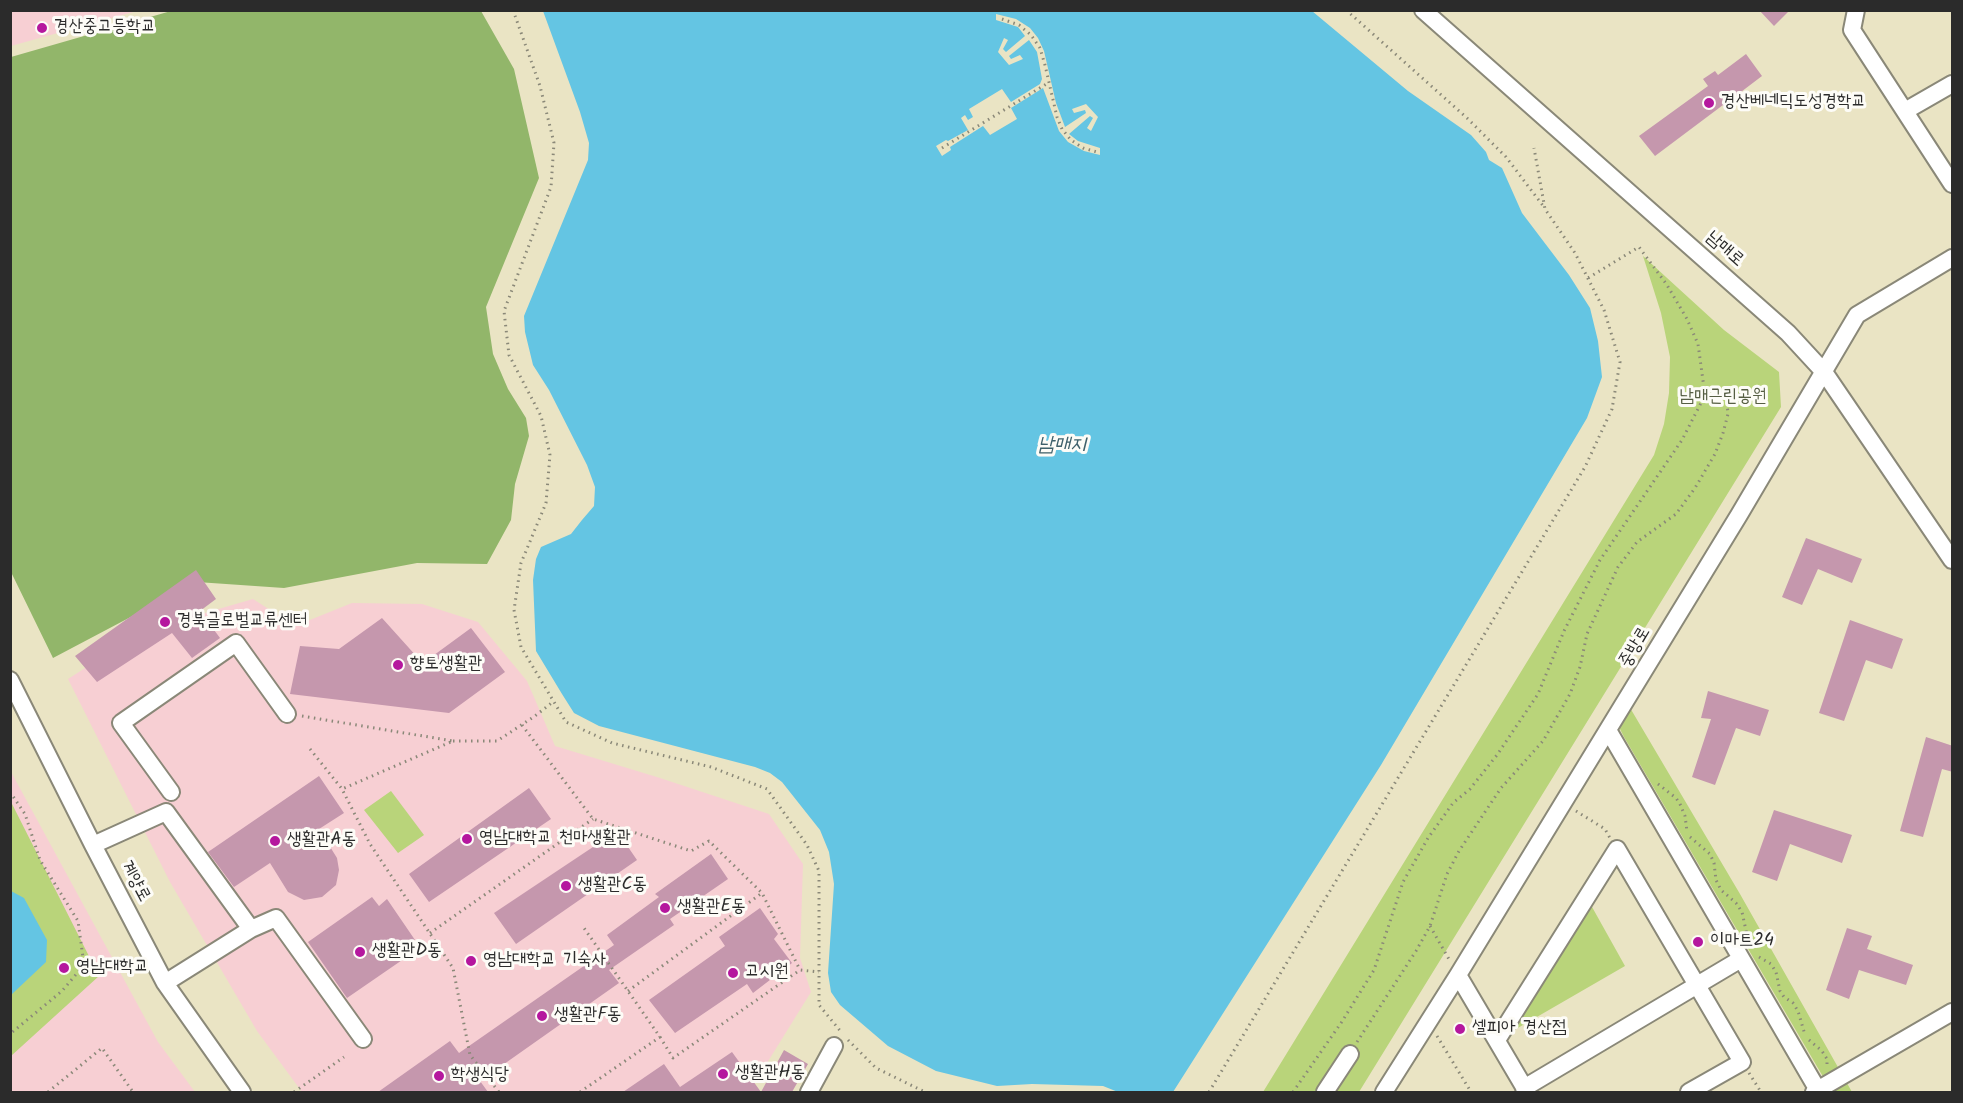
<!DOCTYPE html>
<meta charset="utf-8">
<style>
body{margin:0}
#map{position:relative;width:1963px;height:1103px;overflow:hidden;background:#eae4c4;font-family:Kalam,sans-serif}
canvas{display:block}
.frame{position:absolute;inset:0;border:12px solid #2b2b2b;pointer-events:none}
</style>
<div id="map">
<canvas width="1963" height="1103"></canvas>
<div class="frame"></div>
</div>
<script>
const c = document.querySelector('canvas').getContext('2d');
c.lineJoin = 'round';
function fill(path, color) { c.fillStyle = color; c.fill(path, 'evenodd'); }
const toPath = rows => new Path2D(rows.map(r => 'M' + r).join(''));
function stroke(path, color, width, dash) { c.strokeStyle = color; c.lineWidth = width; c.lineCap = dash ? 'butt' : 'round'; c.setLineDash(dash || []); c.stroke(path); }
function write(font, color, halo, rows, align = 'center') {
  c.font = font + ' Kalam,"Poor Story",sans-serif'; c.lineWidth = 6; c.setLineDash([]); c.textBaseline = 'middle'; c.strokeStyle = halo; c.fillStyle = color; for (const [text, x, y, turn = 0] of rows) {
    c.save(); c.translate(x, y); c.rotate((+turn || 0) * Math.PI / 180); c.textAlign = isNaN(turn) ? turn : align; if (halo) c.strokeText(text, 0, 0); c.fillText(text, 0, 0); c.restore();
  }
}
fill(toPath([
 [11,10,137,10,137,11,11,46],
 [253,599,295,626,352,603,422,604,478,622,527,681,555,746,660,778,769,814,803,864,800,958,811,992,749,1092,302,1092,257,1031,170,882,68,679,143,631],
 [10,770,158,1042,195,1092,11,1092]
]), '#f7cfd3');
fill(toPath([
 [1643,256,1724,330,1779,372,1781,407,1359,1092,1263,1092,1654,455,1664,424,1669,393,1670,357,1661,313],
 [1626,701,1740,894,1852,1092,1832,1092,1624,737,1615,719],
 [391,791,424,835,398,853,364,810],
 [10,800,99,976,11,1056,10,1056],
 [1587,898,1625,966,1497,1040]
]), '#b9d47a');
fill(toPath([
 [171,11,481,11,514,69,539,178,486,307,493,354,508,389,526,418,529,436,515,484,511,520,487,564,417,563,284,588,197,582,53,658,11,572,11,57]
]), '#92b66a');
fill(toPath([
 [543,11,1312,11,1408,91,1471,135,1486,152,1489,160,1502,168,1522,213,1569,275,1590,308,1598,341,1602,377,1587,418,1381,765,1173,1092,1118,1092,1103,1086,1032,1084,997,1086,936,1071,888,1046,840,1005,831,992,828,973,834,884,829,852,820,830,782,782,770,773,755,767,599,726,574,713,562,694,536,651,533,580,536,559,541,547,571,534,582,520,594,506,595,487,587,465,549,390,533,365,525,332,524,316,588,160,589,143,580,112],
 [11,891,24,898,47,940,46,962,11,995]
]), '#64c5e3');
fill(toPath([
 [996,14,1016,19,1030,28,1038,38,1044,51,1056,103,1065,127,1086,113,1085,110,1074,113,1072,109,1086,104,1098,117,1091,131,1087,128,1093,118,1090,116,1069,134,1078,141,1100,148,1100,155,1084,151,1068,142,1059,131,1043,88,1011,108,1017,119,990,135,983,126,950,147,951,150,942,156,936,146,946,140,948,141,968,130,961,118,965,115,968,120,973,117,969,109,1002,89,1011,102,1040,84,1042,79,1037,52,1029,40,1009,56,1011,59,1020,55,1023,59,1009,65,998,52,1004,38,1008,40,1003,49,1006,52,1025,36,1018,27,996,20]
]), '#eae4c4');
fill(toPath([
 [1759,10,1790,10,1774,26],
 [1746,54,1762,76,1733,98,1736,102,1726,110,1723,105,1655,156,1639,136,1708,86,1703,79,1715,71,1718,75],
 [1806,538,1862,559,1852,583,1818,569,1802,605,1782,597],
 [196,570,216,599,200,611,220,638,192,658,172,633,97,682,75,656],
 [382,618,418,658,430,658,471,628,505,672,449,713,290,694,300,646,339,649],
 [1850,620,1903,639,1892,669,1866,660,1844,721,1819,713],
 [1708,691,1769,710,1760,736,1736,728,1715,785,1692,777,1711,719,1701,718],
 [1926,737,1953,746,1953,772,1942,769,1923,837,1900,831],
 [319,776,344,813,319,829,337,858,339,870,336,885,322,897,304,900,288,892,270,863,234,887,208,852],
 [529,788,551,819,429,902,409,874],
 [1774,810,1852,835,1842,863,1790,844,1777,881,1752,872],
 [617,831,637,860,516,944,494,913],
 [711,854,728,879,670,919,674,925,609,970,619,983,480,1081,488,1092,378,1092,450,1041,459,1053,614,945,607,935,659,897,655,894],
 [372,897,379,906,387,899,415,940,404,948,408,956,347,998,308,942],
 [760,908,778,934,774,939,792,963,753,993,747,984,675,1033,649,1000,725,946,719,937],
 [1847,928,1872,936,1867,949,1913,965,1906,985,1859,970,1849,999,1826,990],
 [784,1050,808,1064,792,1092,623,1092,664,1064,680,1087,732,1052,761,1092]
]), '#c597ad');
const minor = toPath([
 [1423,10,1788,333,1824,372,1952,560],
 [1856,10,1852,30,1952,184],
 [1905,111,1952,84],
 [10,680,93,845,165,983,242,1092],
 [1608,730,1819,1092],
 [171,792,121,723,236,643,287,714],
 [93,845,166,812,251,929],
 [1458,975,1527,1092],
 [165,983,251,929,276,918,363,1039],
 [1497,1040,1617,849,1742,1062,1689,1092],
 [1524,1088,1741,959],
 [809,1092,834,1046],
 [1325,1092,1350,1054],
 [1384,1092,1458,975,1739,515,1857,315,1952,258],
 [1814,1092,1952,1012]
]);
stroke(minor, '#8a8878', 20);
stroke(toPath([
 [513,10,540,86,554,143,551,187,504,311,509,355,541,416,550,455,546,503,521,563,514,610,521,647,566,722,612,743,711,767,767,789,807,845,819,871,819,1005,842,1033],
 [1346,10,1467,118,1506,157,1544,207],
 [1002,19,1019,25,1031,35,1040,48,1045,65,1057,117,1062,129,1071,140,1083,148,1097,152],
 [942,148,1048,83],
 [1703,392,1743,393],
 [302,716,453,741,342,789],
 [522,725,593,819,691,851,709,841,762,893,800,970],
 [453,741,497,741,535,716,554,701],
 [310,749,342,789,370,844,453,968,470,1055,499,1092],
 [1658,784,1676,798,1680,804,1685,816,1687,831],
 [10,792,25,814,40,860,78,921,84,965,62,991,10,1034],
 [1576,811,1605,829,1610,838],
 [1690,837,1710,854,1714,863,1716,880,1721,890,1736,903,1742,912,1747,935],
 [1430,926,1450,961],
 [430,933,593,819],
 [1759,957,1771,964,1776,972,1780,991,1784,997,1793,1003,1798,1011,1805,1035],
 [628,991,762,893],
 [1437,1036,1471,1092],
 [660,1037,673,1058,800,970,819,972],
 [848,1040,876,1068,925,1092],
 [1809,1040,1822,1051,1827,1059,1827,1066],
 [1357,1042,1416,951,1430,926,1447,874,1459,851,1501,788,1543,741,1570,694,1580,667,1587,634,1618,567,1637,542,1676,514,1695,488,1715,454,1723,433,1728,414,1726,393],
 [1749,1073,1761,1092],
 [48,1092,102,1048,133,1092],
 [294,1092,344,1057],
 [580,1092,660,1037,584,928],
 [1209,1092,1585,467,1612,409,1620,362,1604,310,1575,253,1545,209,1534,148],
 [1293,1092,1341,1023,1374,970,1403,882,1428,838,1453,803,1470,789,1497,755,1538,694,1564,631,1600,560,1682,440,1701,403,1704,388,1698,344,1687,319,1667,285,1639,247,1588,278]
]), '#8a8878', 3, [1.5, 4.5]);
stroke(minor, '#fff', 16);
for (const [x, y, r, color] of [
 [42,28,6,"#b5179e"],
 [1709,103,6,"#b5179e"],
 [165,622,6,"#b5179e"],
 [398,665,6,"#b5179e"],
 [467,839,6,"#b5179e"],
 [275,841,6,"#b5179e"],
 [566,886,6,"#b5179e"],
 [665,908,6,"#b5179e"],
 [1698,942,6,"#b5179e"],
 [360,952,6,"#b5179e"],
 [471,961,6,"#b5179e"],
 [64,968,6,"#b5179e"],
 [733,973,6,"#b5179e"],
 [542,1016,6,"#b5179e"],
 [1460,1029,6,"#b5179e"],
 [723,1074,6,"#b5179e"],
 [439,1076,6,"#b5179e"]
]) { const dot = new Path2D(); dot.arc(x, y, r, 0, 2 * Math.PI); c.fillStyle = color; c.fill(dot); stroke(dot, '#fdfcf7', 2); }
write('18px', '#2b2b2b', '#fdfcf7', [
 ["경산중고등학교",54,28],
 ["경산베네딕도성경학교",1721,103],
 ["경북글로벌교류센터",177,622],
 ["향토생활관",410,665],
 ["영남대학교 천마생활관",479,839],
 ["생활관A동",287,841],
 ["생활관C동",578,886],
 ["생활관E동",677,908],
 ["이마트24",1710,942],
 ["생활관D동",372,952],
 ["영남대학교 기숙사",483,961],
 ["영남대학교",76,968],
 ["고시원",745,973],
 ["생활관F동",554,1016],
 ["셀피아 경산점",1472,1029],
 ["생활관H동",735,1074],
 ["학생식당",451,1076]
], 'left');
write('18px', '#2b2b2b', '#fdfcf7', [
 ["남매로",1724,250,41],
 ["중방로",1636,648,-59],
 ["계양로",134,882,62]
]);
write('18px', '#565e43', '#fdfcf7', [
 ["남매근린공원",1723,398]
]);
write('italic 20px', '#3f616b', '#fdfcf7', [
 ["남매지",1062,447]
]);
</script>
